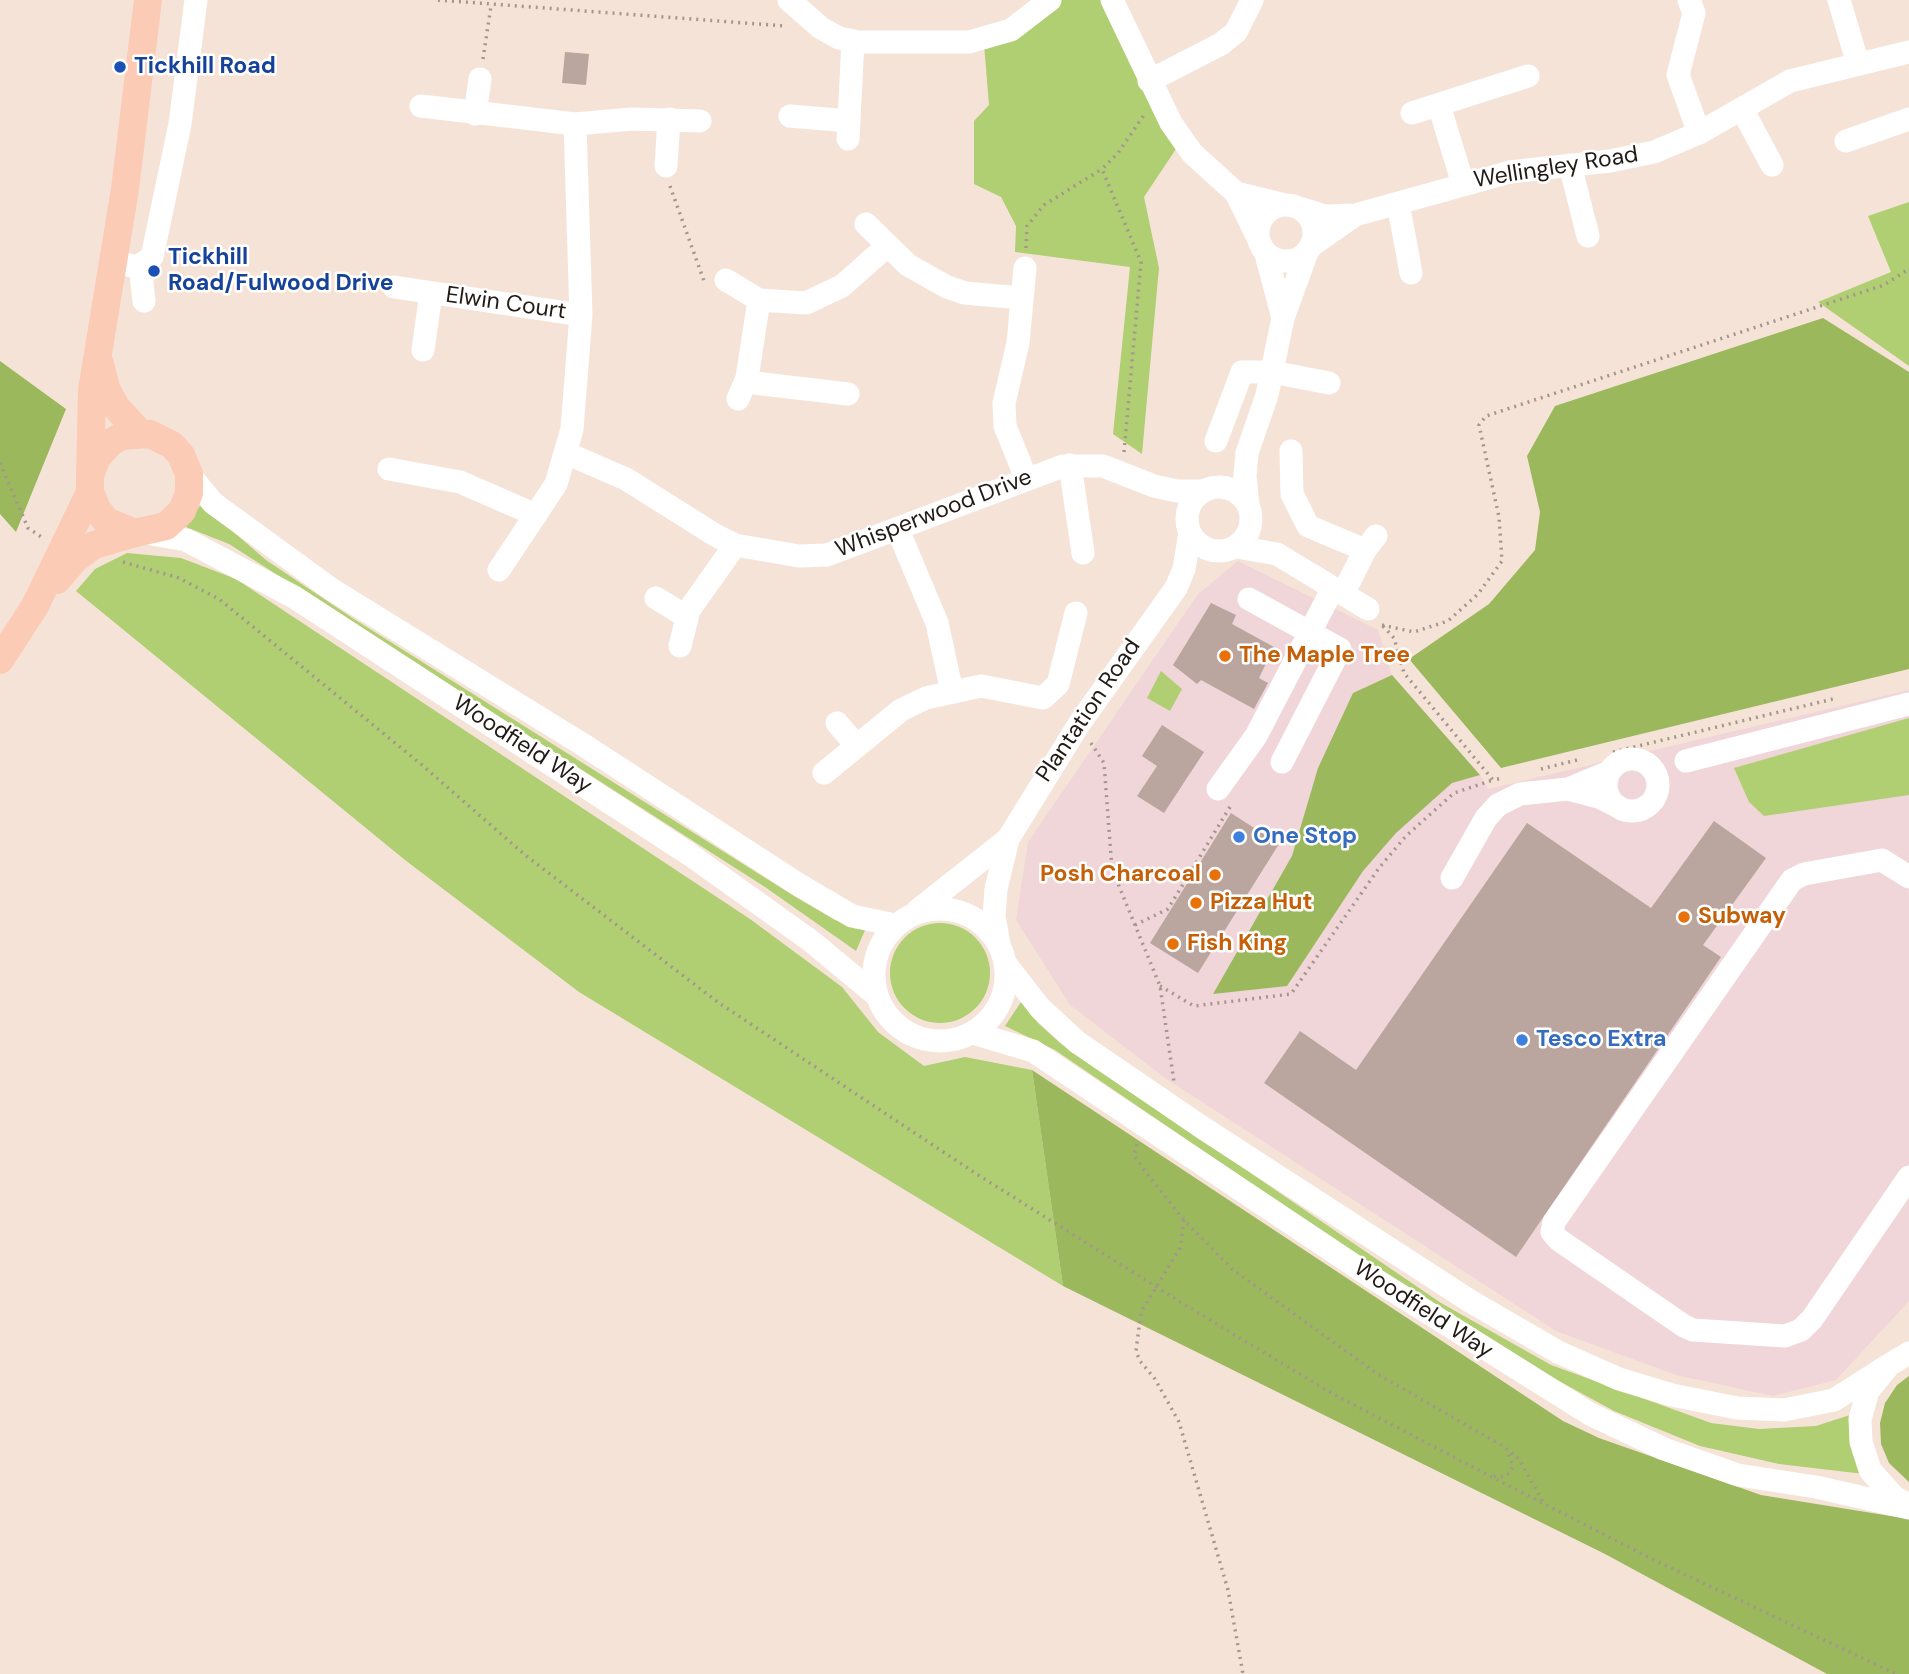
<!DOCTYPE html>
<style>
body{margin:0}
canvas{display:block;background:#f6e3d8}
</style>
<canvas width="1909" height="1674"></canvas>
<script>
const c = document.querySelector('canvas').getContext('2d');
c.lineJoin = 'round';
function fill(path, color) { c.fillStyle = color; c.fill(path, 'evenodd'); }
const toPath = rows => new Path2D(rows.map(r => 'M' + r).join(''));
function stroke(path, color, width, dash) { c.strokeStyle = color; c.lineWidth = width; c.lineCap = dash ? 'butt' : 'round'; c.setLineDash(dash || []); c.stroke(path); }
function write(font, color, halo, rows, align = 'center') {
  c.font = font + ' "DM Sans",sans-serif'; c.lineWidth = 5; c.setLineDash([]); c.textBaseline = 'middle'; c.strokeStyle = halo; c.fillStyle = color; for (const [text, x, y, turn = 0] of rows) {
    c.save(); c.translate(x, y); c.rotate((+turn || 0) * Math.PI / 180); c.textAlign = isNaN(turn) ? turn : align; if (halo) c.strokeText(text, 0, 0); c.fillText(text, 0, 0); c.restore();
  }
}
fill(toPath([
 [1238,561,1378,630,1392,675,1480,775,1488,789,1909,690,1909,1301,1836,1380,1773,1396,1676,1375,1556,1331,1165,1078,1070,1005,1016,920,1028,842,1198,594]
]), '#f0d6d8');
fill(toPath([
 [1057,0,1102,0,1176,149,1144,197,1159,268,1142,454,1113,434,1130,267,1015,252,1016,226,1001,197,974,184,974,121,989,105,984,44],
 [1909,202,1909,366,1818,302,1891,272,1868,216],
 [201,504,266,560,354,619,794,896,835,920,866,928,856,951,765,887,229,544,186,527],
 [127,553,181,558,236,579,750,919,842,987,878,1032,924,1066,965,1057,1032,1070,1063,1286,579,992,405,860,76,591,95,569],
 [1161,671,1182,689,1170,711,1147,698],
 [1909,718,1909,795,1764,816,1749,802,1734,768],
 '890 973a50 50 0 1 1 100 0a50 50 0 1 1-100 0Z',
 [1021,1002,1038,1023,1060,1043,1441,1303,1551,1365,1711,1423,1759,1429,1816,1426,1850,1415,1853,1455,1864,1474,1779,1464,1700,1446,1614,1411,1546,1374,1436,1309,1055,1050,1005,1026]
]), '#b0ce72');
fill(toPath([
 [1823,318,1909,372,1909,669,1501,768,1409,659,1489,604,1535,550,1540,512,1527,456,1555,406],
 [0,361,66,409,16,532,0,514],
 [1392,675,1480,775,1452,783,1396,833,1363,871,1287,986,1213,994,1292,856,1318,768,1353,693],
 [1032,1070,1563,1421,1599,1438,1761,1495,1909,1519,1909,1674,1827,1674,1605,1554,1063,1286],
 [1909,1376,1909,1482,1889,1463,1881,1444,1880,1423,1885,1403,1897,1385]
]), '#9cb85d');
fill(toPath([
 [565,52,589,54,586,85,562,83],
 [1211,603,1236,615,1232,624,1274,647,1259,678,1268,683,1254,709,1201,680,1197,684,1173,665],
 [1162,725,1204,752,1164,813,1137,796,1157,766,1142,756],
 [1231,813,1279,844,1198,973,1150,943],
 [1714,821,1766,858,1703,945,1721,957,1516,1257,1264,1083,1300,1031,1356,1070,1527,823,1651,908]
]), '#baa59f');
stroke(toPath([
 [438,0,785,26],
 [483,59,491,6],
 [670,186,704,281],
 [1026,248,1027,226,1044,205,1102,169],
 [1124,452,1141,262,1102,169,1118,153,1144,115],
 [0,463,28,528,43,538],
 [123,562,179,578,219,599,422,765,525,855,719,1003,975,1173,1182,1303,1333,1394,1490,1476,1650,1558,1896,1674],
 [1382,625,1414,632,1448,621,1478,594,1502,561,1499,517,1479,425,1486,416,1884,285,1909,269],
 [1383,626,1394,638,1404,673,1493,780,1503,778],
 [1091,743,1104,763,1112,869,1160,986,1174,1082],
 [1613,752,1833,699],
 [1541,769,1581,759],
 [1135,925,1168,909,1230,807],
 [1160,986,1194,1006,1291,994,1379,868,1406,836,1454,793,1493,780],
 [1137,1144,1134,1156,1149,1176,1184,1220,1232,1269,1379,1375,1503,1446,1519,1459,1543,1502],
 [1184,1220,1180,1248,1141,1312,1136,1351,1140,1361,1155,1379,1179,1422,1228,1590,1243,1674],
 [1494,1476,1503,1477,1510,1473,1513,1465,1507,1451]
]), '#a4968e', 3.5, [2, 5]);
stroke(toPath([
 [789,0,821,28,839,38,858,42,969,42,1011,30,1050,0],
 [1112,0,1171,123,1192,153,1236,193],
 [1689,0,1694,13,1678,75,1699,133],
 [1839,0,1858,64],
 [1149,81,1221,44,1236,32,1252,0],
 [1439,105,1463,184],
 [421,106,575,124,632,119,700,121],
 [1742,109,1772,165],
 [1412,113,1528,76],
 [475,114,480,79],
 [790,116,849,121],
 [848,139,853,41],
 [1846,141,1909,119],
 [1570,165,1588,236],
 [666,166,669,119],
 [1398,203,1411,273],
 '1258 233a28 28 0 1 1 56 0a28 28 0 1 1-56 0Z',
 [1299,208,1325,216,1355,215,1312,245],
 [1355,215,1510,172,1610,161,1654,152,1699,133,1790,81,1909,52],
 [866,224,908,265,947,287,965,293,1021,298],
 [1259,240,1236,193,1285,205],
 [1266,254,1283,318,1307,252],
 [111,261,137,267,152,257,180,124,196,0],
 [140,266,144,301],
 [1025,268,1018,343,1004,403,1005,426,1026,478],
 [726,280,759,300,806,303,842,286,886,247],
 [394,287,581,315],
 [423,350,431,293],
 [746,382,848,394],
 [738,399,747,378,759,300],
 [1216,441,1242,372,1272,372,1329,383],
 [1291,451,1292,494,1308,526,1365,550],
 [566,453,626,479,715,535,735,545,799,556,827,555,1063,466,1103,466,1154,486,1177,491,1203,491],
 [1070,465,1083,553],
 [389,469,460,482,536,515],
 [189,474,213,503,331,589,582,744,796,883,852,916,895,925],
 '1187 519a32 32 0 1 1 64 0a32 32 0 1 1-64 0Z',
 [1248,505,1245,476,1247,453,1267,395,1283,318],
 [898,530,937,623,952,692],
 [146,533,186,540,294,597,689,854,811,941,876,995],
 [1237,547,1277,554,1368,609],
 [499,570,556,484,572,429,581,315,575,124],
 [1343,594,1365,550,1376,536],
 [656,598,687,617],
 [1249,599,1340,649,1282,762],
 [680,646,689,610,735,545],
 [837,723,857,746],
 '1606 785a26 26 0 1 1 52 0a26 26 0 1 1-52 0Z',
 [1686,761,1909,704],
 [1609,772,1568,789,1599,797,1615,805],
 [824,773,901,710,926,698,981,686,1043,698,1058,684,1076,613],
 [1218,789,1256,736,1333,588],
 [1909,877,1882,860,1804,874,1792,880,1554,1222,1552,1232,1559,1240,1684,1326,1693,1330,1785,1336,1801,1330,1812,1319,1909,1177],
 [1452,878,1486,818,1498,805,1520,794,1568,789],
 '874 975a66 66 0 1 1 132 0a66 66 0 1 1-132 0Z',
 [918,910,1008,839],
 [999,944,994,917,996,889,1008,839,1079,724,1176,588,1184,569,1190,533],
 [1005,963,1040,1008,1077,1042,1203,1128,1470,1301,1558,1352,1619,1379,1672,1395,1737,1408,1784,1410,1834,1400,1889,1365],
 [973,1033,1033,1051,1376,1280,1590,1414,1664,1449,1738,1475,1816,1487,1909,1508],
 [1907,1504,1894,1497,1870,1470,1861,1442,1860,1419,1868,1391,1889,1365,1909,1353]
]), '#fff', 23);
stroke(toPath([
 [100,364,106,388,116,407,140,433],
 [90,476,97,457,111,442,122,436,150,434,172,445,181,455,189,474,189,493,182,511,166,526,135,533,106,521,97,509,90,492,90,476,92,390,125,189,148,0],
 [57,580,75,559,94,545,135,533],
 [0,660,35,606,90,492]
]), '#fbcbb6', 28);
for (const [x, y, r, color] of [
 [120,67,7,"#1a4fb4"],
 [154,271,7,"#1a4fb4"],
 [1225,656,7,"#e8710a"],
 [1239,837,7,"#3f7fe0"],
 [1215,875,7,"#e8710a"],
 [1196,903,7,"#e8710a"],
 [1684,917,7,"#e8710a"],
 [1173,944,7,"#e8710a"],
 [1522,1040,7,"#3f7fe0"]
]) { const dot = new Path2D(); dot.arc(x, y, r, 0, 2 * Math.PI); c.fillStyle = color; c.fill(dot); stroke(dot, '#fff', 2.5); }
write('bold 23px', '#164399', '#fff', [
 ["Tickhill Road",134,67],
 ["Tickhill",168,258],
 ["Road/Fulwood Drive",168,284]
], 'left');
write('23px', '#211a16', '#fff', [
 ["Wellingley Road",1556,168,-9],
 ["Elwin Court",506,304,8],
 ["Whisperwood Drive",934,514,-21],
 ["Plantation Road",1089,711,-56],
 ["Woodfield Way",522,745,33],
 ["Woodfield Way",1423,1310,33]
]);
write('bold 23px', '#c56008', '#fff', [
 ["The Maple Tree",1239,656],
 ["Posh Charcoal",1201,875,"right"],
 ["Pizza Hut",1210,903],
 ["Subway",1698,917],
 ["Fish King",1187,944]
], 'left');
write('bold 23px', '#366cbe', '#fff', [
 ["One Stop",1253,837],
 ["Tesco Extra",1536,1040]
], 'left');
</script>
